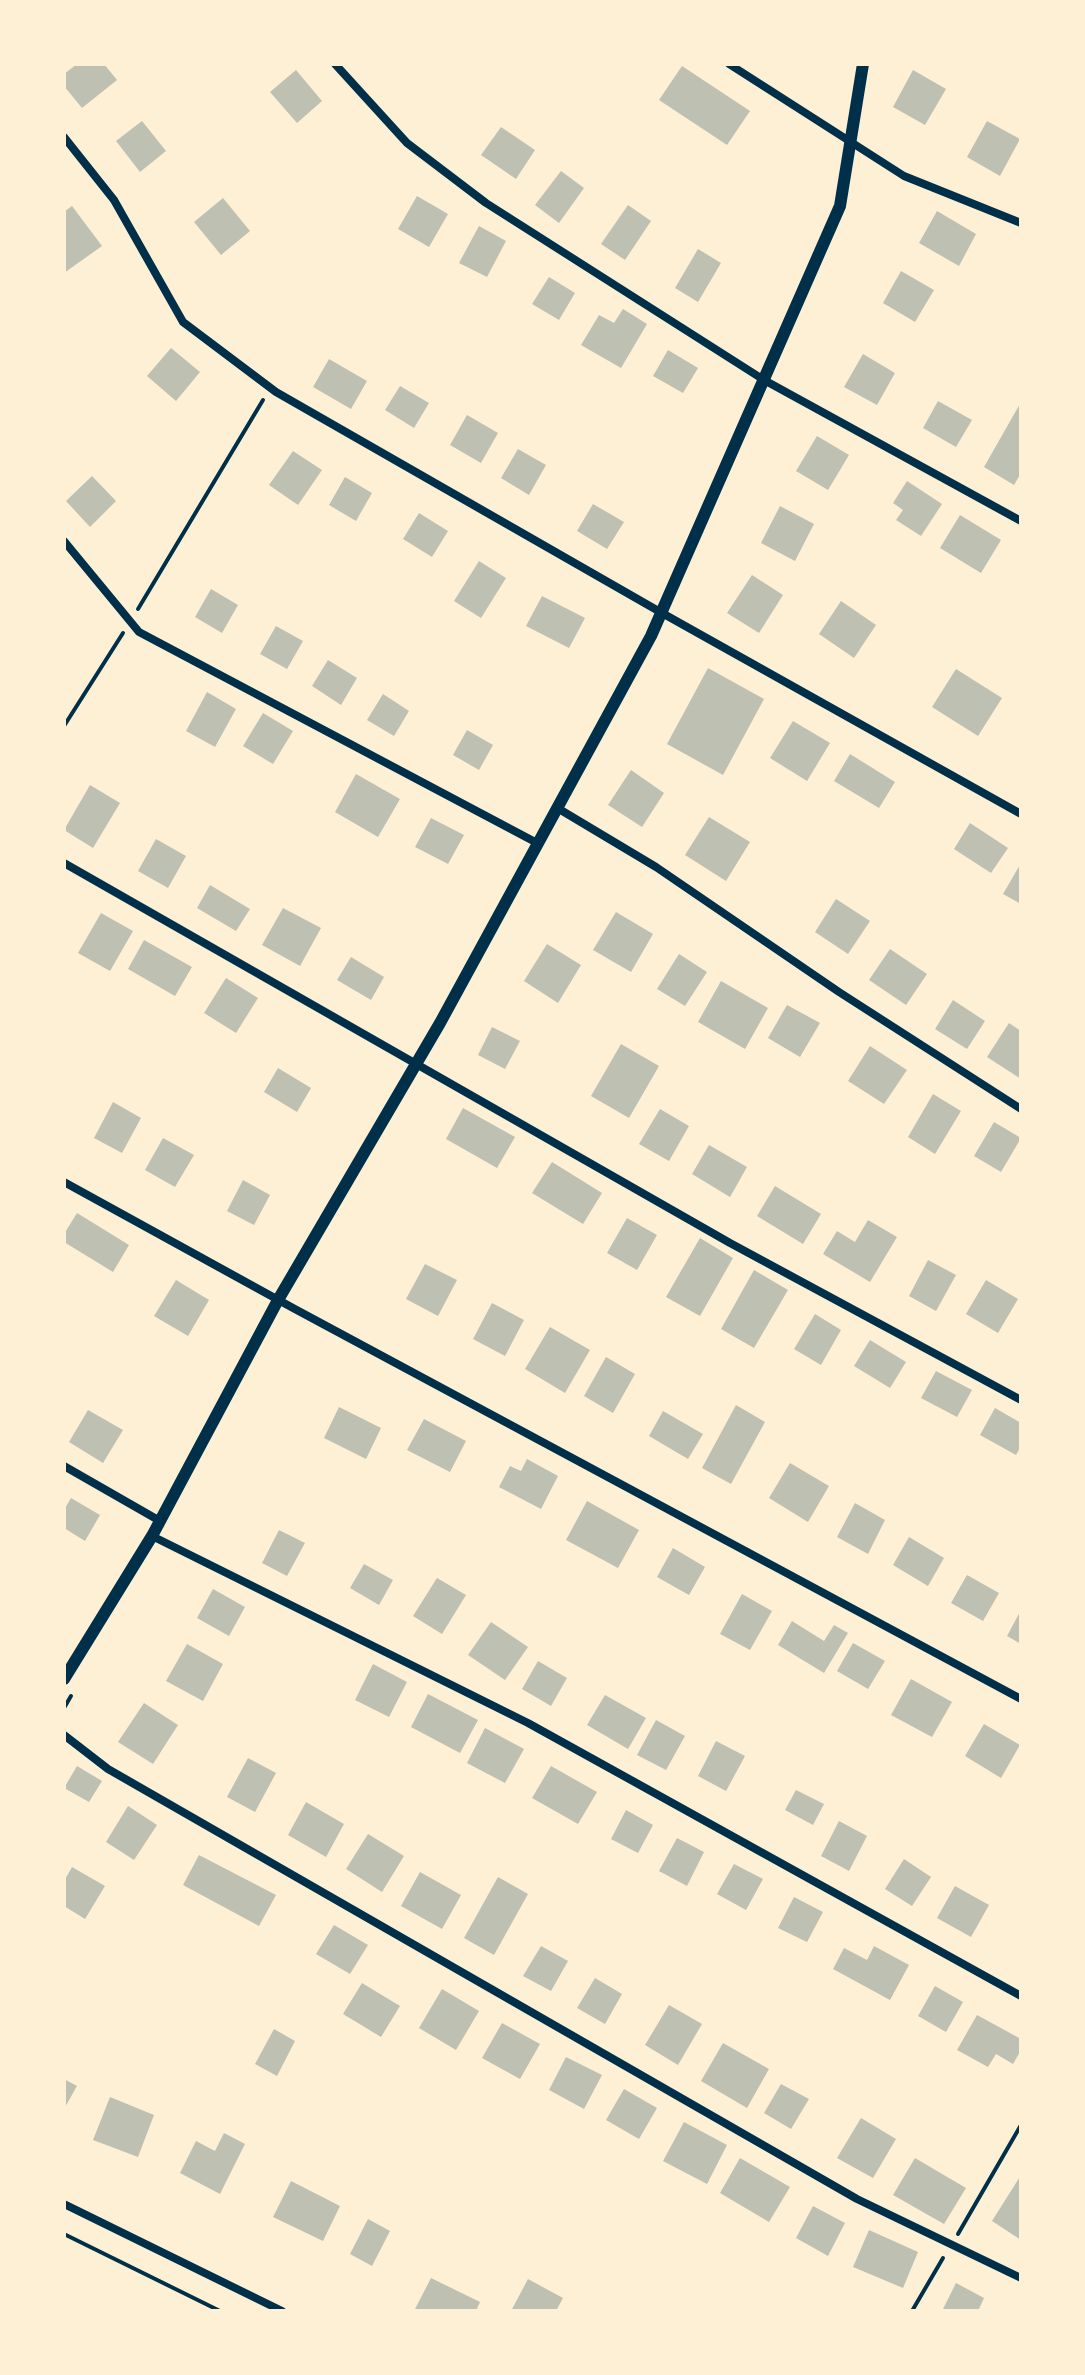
<!DOCTYPE html>
<style>
body{margin:0}
#map{position:relative;width:1085px;height:2375px;overflow:hidden;background:#fdf0d5;font-family:Inter,sans-serif}
canvas{display:block}
.frame{position:absolute;inset:0;border:66px solid #fdf0d5;pointer-events:none}
</style>
<div id="map">
<canvas width="1085" height="2375"></canvas>
<div class="frame"></div>
</div>
<script>
const c = document.querySelector('canvas').getContext('2d');
c.lineJoin = 'round';
function fill(path, color) { c.fillStyle = color; c.fill(path, 'evenodd'); }
const toPath = rows => new Path2D(rows.map(r => 'M' + r).join(''));
function stroke(path, color, width, dash) { c.strokeStyle = color; c.lineWidth = width; c.lineCap = dash ? 'butt' : 'round'; c.setLineDash(dash || []); c.stroke(path); }
fill(toPath([
 [77,64,104,64,117,80,82,108,64,86,64,74],
 [682,66,750,111,727,145,659,100],
 [296,70,322,101,297,123,270,92],
 [913,70,946,89,925,125,893,107],
 [142,121,166,151,140,172,116,141],
 [987,121,1020,139,1000,176,967,157],
 [501,127,535,150,516,179,481,155],
 [561,171,584,188,559,223,535,205],
 [417,196,448,214,429,247,398,229],
 [223,198,250,231,221,255,194,222],
 [628,205,651,221,625,260,601,244],
 [72,206,102,246,64,273,64,212],
 [937,211,976,234,959,266,919,243],
 [479,226,506,241,487,277,459,263],
 [698,249,721,263,698,302,675,288],
 [901,271,934,290,915,322,883,303],
 [549,277,575,293,559,320,532,304],
 [623,309,647,324,621,368,581,345,599,315,614,323],
 [171,348,200,372,176,401,147,376],
 [668,350,698,368,683,393,653,376],
 [863,354,895,373,877,405,844,387],
 [329,359,367,381,351,409,313,387],
 [400,386,429,403,414,428,385,410],
 [938,401,972,420,956,447,923,428],
 [1021,402,1021,473,1014,485,984,467],
 [467,415,498,433,481,463,450,445],
 [817,436,849,455,828,490,796,471],
 [518,449,546,465,529,495,501,478],
 [293,451,322,470,298,505,269,485],
 [92,476,116,501,90,527,66,501],
 [345,477,372,493,356,521,329,505],
 [907,481,942,504,921,536,896,520,903,510,893,503],
 [593,504,624,522,607,549,577,531],
 [780,506,814,524,795,561,761,543],
 [419,513,448,531,432,557,403,539],
 [960,515,1001,540,981,573,940,548],
 [479,561,506,578,481,618,454,601],
 [752,575,783,595,759,633,727,613],
 [211,589,238,605,222,633,195,617],
 [542,596,585,618,569,648,526,626],
 [841,601,876,625,854,658,819,634],
 [276,626,303,641,287,669,260,654],
 [328,660,357,678,341,705,312,686],
 [708,668,764,699,723,775,667,744],
 [956,669,1002,698,978,736,932,707],
 [207,692,236,709,215,747,186,731],
 [383,694,409,711,394,736,367,720],
 [263,713,293,731,273,764,243,746],
 [793,721,830,743,807,781,770,758],
 [467,730,493,745,479,770,453,755],
 [850,754,895,782,879,808,834,781],
 [631,770,664,793,642,827,608,805],
 [356,774,400,799,378,837,335,812],
 [90,785,120,803,93,848,64,830],
 [709,817,750,842,726,881,685,855],
 [431,818,464,835,448,864,415,847],
 [970,823,1008,848,991,873,954,849],
 [156,839,186,856,168,888,138,871],
 [1021,863,1021,904,1003,894],
 [210,885,250,909,236,931,197,908],
 [836,899,870,921,848,954,815,932],
 [283,908,321,928,300,966,262,945],
 [616,912,653,934,631,972,593,950],
 [101,913,133,931,110,971,78,953],
 [144,940,192,967,175,996,128,969],
 [547,944,581,965,558,1003,524,981],
 [890,949,927,974,906,1005,869,980],
 [679,954,707,972,685,1006,657,989],
 [351,957,384,977,371,1000,337,980],
 [226,978,258,998,236,1033,204,1013],
 [721,981,768,1008,745,1049,698,1022],
 [953,1000,985,1021,967,1049,935,1029],
 [787,1005,820,1023,800,1057,768,1038],
 [1009,1023,1021,1031,1021,1079,987,1057],
 [492,1027,520,1041,505,1069,478,1055],
 [621,1044,659,1066,629,1118,591,1096],
 [870,1046,907,1070,884,1104,848,1081],
 [278,1068,311,1088,297,1112,264,1092],
 [933,1094,961,1111,935,1154,908,1137],
 [113,1102,141,1118,122,1153,94,1138],
 [463,1108,515,1137,497,1168,446,1139],
 [660,1109,689,1126,669,1161,639,1144],
 [994,1122,1021,1138,1001,1172,974,1156],
 [163,1138,194,1155,175,1187,145,1170],
 [709,1145,747,1167,730,1197,692,1174],
 [552,1162,602,1193,583,1224,532,1193],
 [243,1180,270,1195,254,1225,227,1211],
 [775,1186,821,1214,803,1244,757,1216],
 [77,1213,129,1245,113,1272,64,1242,64,1234],
 [627,1218,657,1235,637,1270,607,1253],
 [868,1220,897,1237,870,1282,823,1254,837,1231,855,1242],
 [700,1238,733,1258,700,1316,666,1297],
 [928,1260,956,1275,936,1311,909,1296],
 [425,1264,457,1280,438,1316,406,1299],
 [754,1270,788,1290,754,1348,721,1329],
 [176,1280,209,1300,188,1336,154,1316],
 [986,1280,1018,1299,998,1333,966,1314],
 [492,1303,524,1320,505,1356,473,1339],
 [815,1314,841,1330,821,1365,794,1349],
 [550,1327,590,1350,565,1393,525,1369],
 [870,1340,906,1362,890,1388,854,1366],
 [606,1357,635,1374,613,1413,584,1396],
 [936,1371,972,1390,957,1417,921,1398],
 [736,1405,765,1422,731,1484,702,1468],
 [339,1407,381,1428,366,1459,324,1438],
 [995,1408,1021,1423,1021,1446,1016,1455,980,1435],
 [88,1410,123,1430,103,1463,69,1442],
 [663,1411,703,1434,688,1459,649,1436],
 [424,1419,466,1441,450,1472,407,1450],
 [527,1459,558,1476,541,1509,499,1487,510,1466,521,1471],
 [790,1463,829,1486,808,1522,769,1498],
 [71,1498,100,1515,85,1541,64,1528,64,1510],
 [587,1501,639,1530,618,1568,566,1540],
 [855,1503,885,1520,868,1554,837,1537],
 [279,1530,305,1543,287,1576,262,1563],
 [909,1537,944,1558,928,1586,893,1565],
 [673,1548,705,1567,689,1595,657,1577],
 [364,1564,393,1580,379,1605,350,1588],
 [967,1575,999,1593,983,1621,951,1603],
 [437,1578,466,1595,442,1634,413,1616],
 [213,1589,245,1607,229,1636,197,1618],
 [742,1594,772,1611,750,1650,720,1634],
 [1021,1610,1021,1644,1007,1636],
 [792,1621,824,1641,834,1625,848,1633,824,1673,778,1645],
 [491,1622,528,1647,505,1680,468,1655],
 [853,1643,885,1661,868,1689,837,1671],
 [187,1644,223,1664,203,1701,166,1681],
 [538,1661,567,1678,551,1706,522,1689],
 [373,1664,407,1682,389,1717,355,1700],
 [911,1679,952,1702,932,1737,891,1715],
 [428,1694,478,1720,460,1753,411,1727],
 [605,1695,646,1718,628,1749,587,1725],
 [144,1703,178,1725,153,1764,118,1742],
 [656,1720,685,1736,666,1770,637,1755],
 [984,1724,1020,1745,1001,1778,965,1756],
 [485,1728,524,1749,505,1783,467,1763],
 [716,1741,745,1756,726,1791,698,1776],
 [248,1758,276,1773,255,1812,227,1797],
 [77,1766,102,1781,89,1802,64,1788],
 [551,1766,597,1792,578,1824,532,1798],
 [796,1790,824,1804,813,1825,785,1810],
 [306,1802,344,1824,326,1857,288,1835],
 [128,1806,157,1825,134,1860,106,1842],
 [626,1810,653,1825,638,1853,611,1839],
 [839,1821,867,1836,849,1871,821,1856],
 [368,1834,404,1856,382,1892,346,1869],
 [677,1838,704,1852,687,1886,659,1871],
 [199,1855,276,1895,259,1926,183,1885],
 [904,1859,931,1877,912,1906,885,1889],
 [734,1864,763,1879,746,1910,717,1894],
 [72,1867,105,1886,85,1919,64,1906,64,1881],
 [420,1872,461,1895,442,1929,401,1906],
 [498,1877,528,1894,494,1955,464,1938],
 [955,1886,989,1905,971,1937,937,1918],
 [794,1897,823,1912,807,1942,778,1928],
 [334,1925,368,1945,350,1974,316,1954],
 [541,1946,568,1961,551,1991,523,1976],
 [874,1946,909,1965,890,2000,833,1969,844,1948,867,1960],
 [595,1978,622,1994,605,2024,577,2008],
 [362,1983,400,2006,381,2037,343,2014],
 [935,1986,963,2002,946,2032,918,2016],
 [442,1989,479,2011,456,2050,419,2028],
 [669,2005,702,2024,678,2065,645,2045],
 [977,2015,1021,2039,1021,2050,1013,2064,996,2054,988,2067,957,2050],
 [502,2023,540,2044,520,2079,482,2058],
 [274,2029,295,2041,277,2076,255,2064],
 [723,2043,769,2069,747,2108,701,2081],
 [566,2057,602,2075,584,2109,549,2090],
 [64,2079,77,2086,64,2109],
 [781,2084,809,2099,791,2129,764,2113],
 [624,2089,657,2108,639,2139,606,2120],
 [110,2097,154,2115,138,2157,93,2140],
 [861,2118,896,2139,873,2178,837,2158],
 [684,2122,727,2145,707,2184,663,2161],
 [224,2133,245,2144,220,2194,180,2173,196,2141,215,2151],
 [740,2158,790,2187,769,2222,720,2193],
 [915,2158,966,2188,944,2224,893,2195],
 [1021,2175,1021,2240,992,2221],
 [291,2181,340,2206,323,2241,273,2217],
 [813,2206,845,2223,828,2256,796,2238],
 [368,2219,390,2231,372,2266,350,2254],
 [869,2230,918,2252,903,2288,853,2267],
 [431,2278,480,2302,476,2311,414,2311],
 [528,2279,563,2298,556,2311,511,2311],
 [956,2283,984,2298,978,2311,942,2311]
]), '#bec0b2');
stroke(toPath([
 [138,609,263,400],
 [64,726,123,633],
 [64,1708,71,1696],
 [64,2234,220,2311],
 [958,2234,1021,2125],
 [912,2311,943,2258]
]), '#003049', 4);
stroke(toPath([
 [335,64,407,143,486,203,764,380,1021,521],
 [729,64,904,176,1021,223],
 [64,137,114,200,183,322,276,392,662,613,1021,814],
 [64,541,139,632,539,844],
 [559,809,656,867,839,992,1021,1109],
 [64,863,730,1243,1021,1400],
 [64,1182,293,1308,1021,1699],
 [64,1466,160,1521],
 [152,1536,528,1723,1021,1996],
 [64,1735,108,1769,857,2199,1021,2278],
 [64,2204,282,2311]
]), '#003049', 8);
stroke(toPath([
 [64,1679,152,1536,278,1300,440,1023,651,636,840,206,863,64]
]), '#003049', 12);
</script>
